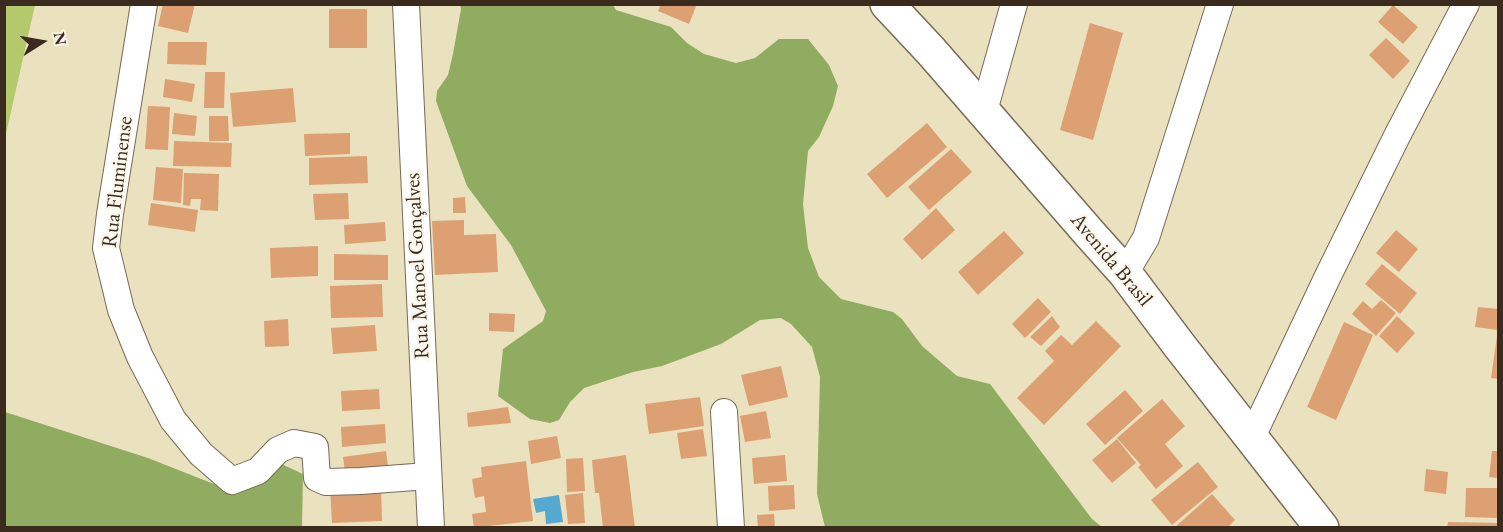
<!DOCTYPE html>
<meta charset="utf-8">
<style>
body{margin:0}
#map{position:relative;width:1503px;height:532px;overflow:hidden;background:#eae1bf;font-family:"EB Garamond",serif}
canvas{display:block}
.frame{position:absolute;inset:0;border:6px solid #3b2a1e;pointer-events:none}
.north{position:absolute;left:12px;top:12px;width:60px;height:60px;-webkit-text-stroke:4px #fbf7ec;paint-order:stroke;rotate:79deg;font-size:16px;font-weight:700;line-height:24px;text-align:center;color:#3b2a1e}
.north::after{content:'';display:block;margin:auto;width:21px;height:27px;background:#3b2a1e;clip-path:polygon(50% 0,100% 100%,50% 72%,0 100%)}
</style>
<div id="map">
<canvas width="1503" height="532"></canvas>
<div class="frame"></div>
<div class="north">N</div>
</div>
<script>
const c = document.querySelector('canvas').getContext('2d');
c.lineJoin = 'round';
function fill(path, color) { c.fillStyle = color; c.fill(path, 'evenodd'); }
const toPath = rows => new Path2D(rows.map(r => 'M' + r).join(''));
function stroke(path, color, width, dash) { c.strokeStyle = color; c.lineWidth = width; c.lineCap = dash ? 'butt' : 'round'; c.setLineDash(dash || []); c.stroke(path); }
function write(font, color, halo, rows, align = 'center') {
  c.font = font + ' "EB Garamond",serif'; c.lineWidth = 5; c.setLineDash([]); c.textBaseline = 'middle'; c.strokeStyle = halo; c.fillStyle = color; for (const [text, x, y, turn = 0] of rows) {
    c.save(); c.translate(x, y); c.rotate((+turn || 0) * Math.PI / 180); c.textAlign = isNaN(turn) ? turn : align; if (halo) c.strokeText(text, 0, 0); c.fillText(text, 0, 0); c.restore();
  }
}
fill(toPath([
 [5,4,35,5,6,134,4,134]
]), '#b4c86c');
fill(toPath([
 [460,5,613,5,616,10,671,27,687,43,704,54,736,63,755,58,779,39,808,39,829,65,838,86,833,106,819,137,808,151,803,204,808,248,819,277,841,299,893,312,902,319,922,346,957,376,990,384,1092,519,1102,527,825,527,817,494,820,377,812,347,791,324,781,318,760,320,721,344,662,366,633,372,584,388,570,402,559,420,550,423,530,419,498,396,503,349,543,321,546,311,511,245,467,186,436,101,437,91,448,75,453,54,461,9],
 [5,412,148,458,224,488,275,461,303,474,302,527,5,528]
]), '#8fac60');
fill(toPath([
 [559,495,563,522,546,524,545,511,536,513,533,499]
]), '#55a9d1');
fill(toPath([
 [163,4,195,4,188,33,158,26],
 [661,4,697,4,689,24,658,11],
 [1393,5,1418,27,1403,44,1378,22],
 [329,9,367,9,367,48,329,48],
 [1090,23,1123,33,1093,140,1060,130],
 [1386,38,1410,61,1393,79,1369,55],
 [168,42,207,42,206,65,167,64],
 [205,72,225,72,224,108,204,108],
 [165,79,195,84,192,102,163,97],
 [293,88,296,122,233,127,230,93],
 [148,106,170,107,168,150,145,149],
 [174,113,197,116,195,136,172,134],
 [209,116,228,116,229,141,209,141],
 [927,123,947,147,887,198,867,174],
 [350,133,350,154,305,156,304,134],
 [174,141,232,143,231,167,173,166],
 [951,149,972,172,929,210,908,187],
 [367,156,368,183,309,185,309,158],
 [156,167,183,169,181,203,153,200],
 [184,173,219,174,218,211,200,210,201,199,191,199,190,206,183,205],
 [348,193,349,219,315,220,313,194],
 [465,197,466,213,453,213,453,198],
 [151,203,198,210,195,232,148,225],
 [936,208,955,230,922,260,903,239],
 [464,220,464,235,496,234,498,272,435,275,432,221],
 [385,222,386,241,345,244,344,225],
 [1396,230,1418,249,1399,272,1376,253],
 [1004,231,1024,253,978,295,958,272],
 [318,246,318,276,271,278,270,248],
 [334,254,388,255,388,280,334,280],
 [1382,264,1417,293,1400,314,1365,284],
 [382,284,383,317,331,318,330,286],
 [1038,298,1051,312,1025,338,1012,324],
 [1381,300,1396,313,1376,336,1352,314,1363,301,1372,309],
 [1478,307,1498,309,1498,330,1475,327],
 [489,313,515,314,514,332,489,331],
 [1052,316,1060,327,1041,346,1030,337],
 [1397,316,1415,333,1397,353,1379,336],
 [288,319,289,346,265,347,264,321],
 [1096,321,1121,346,1044,425,1017,398,1054,361,1045,351,1061,335,1072,345],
 [1344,322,1373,335,1336,420,1307,407],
 [375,325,377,351,333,354,331,328],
 [1497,336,1498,336,1498,379,1491,378],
 [781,366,788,397,749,406,741,375],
 [379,389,380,409,342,411,341,391],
 [1125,390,1143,411,1105,445,1086,424],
 [700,397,704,426,649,434,645,404],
 [1162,399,1185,426,1165,444,1183,466,1156,489,1138,467,1141,465,1117,438],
 [508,407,511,423,468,427,467,413],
 [766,411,771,438,745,442,740,416],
 [385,424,386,443,342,447,341,427],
 [703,429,707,456,681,459,677,433],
 [557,436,561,458,531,464,528,441],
 [1117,439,1136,463,1112,483,1092,460],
 [386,451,389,474,346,480,343,457],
 [1492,451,1498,451,1498,478,1489,477],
 [626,455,635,528,603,528,599,493,595,493,592,460],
 [785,455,787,481,754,484,752,458],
 [583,458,585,491,567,492,566,459],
 [526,461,533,521,489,526,489,528,474,528,472,514,486,512,484,496,475,498,472,479,482,477,481,467],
 [1198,462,1218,487,1172,525,1151,500],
 [1426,469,1448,472,1446,494,1424,491],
 [794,485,795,509,769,511,768,486],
 [330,487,381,487,382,521,332,523],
 [1466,488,1498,488,1498,518,1465,517],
 [583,493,585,523,568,524,565,495],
 [1212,494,1235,520,1227,528,1174,528],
 [774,514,775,528,758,528,757,515],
 [1448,522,1498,523,1498,528,1447,528]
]), '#dda072');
const street = toPath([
 [144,4,110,214,106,248,121,310,140,357,173,420,201,454,232,481,258,471,278,450,294,443,315,447,317,478,326,482,361,481,428,476],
 [406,4,431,528],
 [984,111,1014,4],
 [1125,273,1146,238,1220,4],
 [724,412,731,528],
 [1252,437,1328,276,1397,136,1466,4]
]);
const secondary = toPath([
 [887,4,931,51,1090,234,1125,273,1179,345,1322,528]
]);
stroke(street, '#786a56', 28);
stroke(secondary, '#786a56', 36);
stroke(street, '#fff', 26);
stroke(secondary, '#fff', 33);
write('21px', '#3b2a1e', '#fbf7ec', [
 ["Rua Fluminense",118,182,-83],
 ["Avenida Brasil",1111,260,50],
 ["Rua Manoel Gonçalves",418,266,-93]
]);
</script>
